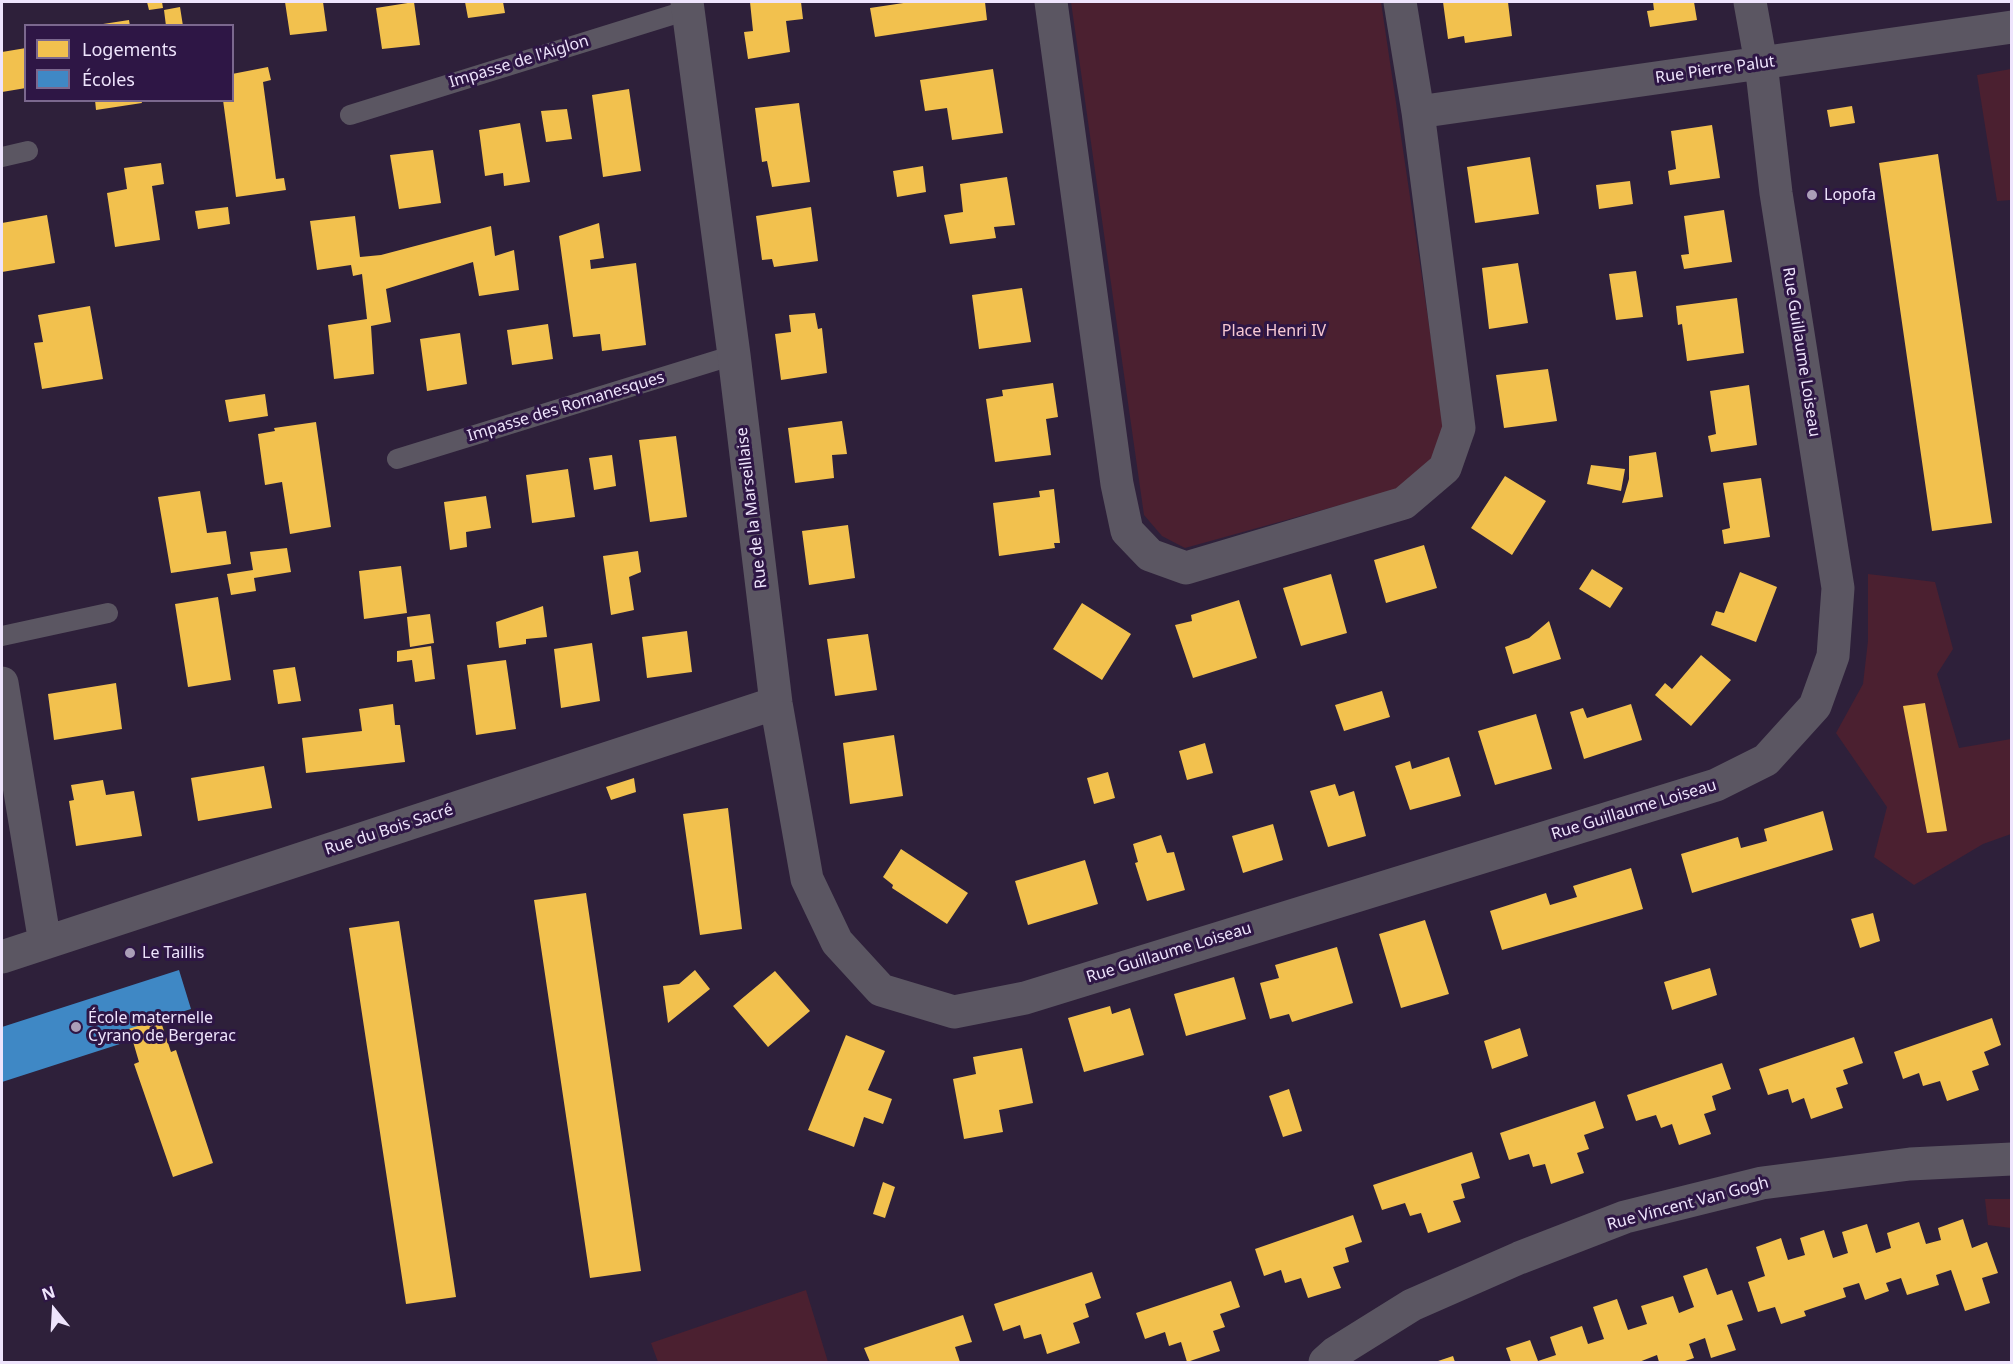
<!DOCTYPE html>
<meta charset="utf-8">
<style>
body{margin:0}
#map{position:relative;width:2013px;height:1364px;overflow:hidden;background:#2e203a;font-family:"Noto Sans",sans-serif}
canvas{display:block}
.frame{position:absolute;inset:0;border:3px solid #eee4fc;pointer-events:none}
.legend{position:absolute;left:24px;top:24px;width:210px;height:78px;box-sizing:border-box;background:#2e1645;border:2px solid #7b688e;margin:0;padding:8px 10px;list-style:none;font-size:18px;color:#eee4fc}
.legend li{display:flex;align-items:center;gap:12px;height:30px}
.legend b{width:30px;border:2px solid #7b688e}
.north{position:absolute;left:24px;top:1280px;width:60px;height:60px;-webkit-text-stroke:4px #2e1645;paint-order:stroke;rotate:342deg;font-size:16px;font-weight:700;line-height:24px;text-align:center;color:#eee4fc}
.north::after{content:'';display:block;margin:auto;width:21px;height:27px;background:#eee4fc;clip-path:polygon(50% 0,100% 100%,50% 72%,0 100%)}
</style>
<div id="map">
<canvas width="2013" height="1364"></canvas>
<div class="frame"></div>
<ul class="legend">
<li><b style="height:16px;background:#f2c14e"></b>Logements</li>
<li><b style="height:16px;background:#3f88c5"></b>Écoles</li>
</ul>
<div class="north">N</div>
</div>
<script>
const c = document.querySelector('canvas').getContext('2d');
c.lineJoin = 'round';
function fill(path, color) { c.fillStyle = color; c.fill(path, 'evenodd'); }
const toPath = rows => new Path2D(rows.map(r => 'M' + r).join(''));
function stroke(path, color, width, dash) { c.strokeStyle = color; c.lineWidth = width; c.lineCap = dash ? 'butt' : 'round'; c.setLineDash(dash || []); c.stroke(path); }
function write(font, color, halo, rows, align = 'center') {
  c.font = font + ' "Noto Sans",sans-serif'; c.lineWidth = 6; c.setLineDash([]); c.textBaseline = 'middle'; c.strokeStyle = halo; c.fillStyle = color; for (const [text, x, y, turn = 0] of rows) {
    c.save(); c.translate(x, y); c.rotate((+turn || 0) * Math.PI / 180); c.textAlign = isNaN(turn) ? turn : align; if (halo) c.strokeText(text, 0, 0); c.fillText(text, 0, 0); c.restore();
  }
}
fill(toPath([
 [1071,2,1381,2,1445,432,1438,462,1409,486,1185,548,1162,536,1144,515],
 [2011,69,2011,200,1997,201,1977,75],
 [1868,574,1935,582,1953,649,1937,674,1959,748,2011,739,2011,834,1983,844,1914,885,1874,857,1887,807,1836,733,1863,684,1868,641],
 [1985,1199,2011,1199,2011,1228,1988,1225],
 [806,1290,828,1362,658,1362,651,1343]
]), '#4b2030');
fill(toPath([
 [147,2,162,2,163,8,149,10],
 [285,2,323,2,327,31,290,35],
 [414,2,420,45,382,49,376,8],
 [465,2,503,2,505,13,468,18],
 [750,2,801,2,803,19,786,21,790,52,748,59,744,32,753,31],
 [910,2,985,2,987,20,875,37,870,8],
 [1443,2,1508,2,1512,36,1465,43,1464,36,1448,39],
 [1653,2,1694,2,1697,20,1650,27,1647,11,1654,10],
 [180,7,183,26,166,26,164,10],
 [129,20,130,26,103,26,103,24],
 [26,48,26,88,2,92,2,52],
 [268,67,271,80,263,82,276,179,284,178,286,190,236,197,223,100,232,100,232,74],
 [993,69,1003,133,952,140,947,108,925,111,920,80],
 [629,89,641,171,603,177,592,95],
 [95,100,141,100,142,103,96,110],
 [799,103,810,182,772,187,767,161,762,162,755,108],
 [1852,106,1855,123,1830,127,1827,110],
 [567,109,572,139,546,142,541,111],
 [520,123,530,182,504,186,503,173,485,176,479,130],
 [1712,125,1720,178,1670,185,1668,171,1676,169,1671,131],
 [433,150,441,203,399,209,390,155],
 [1938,154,1992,523,1932,531,1879,163],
 [1530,157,1539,214,1475,223,1467,167],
 [161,163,164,184,152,186,160,240,115,247,107,193,127,189,124,168],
 [923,166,926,192,897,197,893,171],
 [1007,177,1015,225,994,227,996,238,950,244,944,215,963,212,960,184],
 [1630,181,1633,204,1599,209,1596,185],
 [228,207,230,224,198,229,195,211],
 [811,207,818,261,774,267,772,259,762,260,756,216],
 [1724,210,1732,262,1684,269,1681,255,1689,254,1684,216],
 [47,215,55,263,2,272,2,223],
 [355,216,360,257,381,255,491,226,495,256,514,250,519,290,479,296,473,262,386,289,391,322,371,326,374,374,334,379,328,325,367,319,362,274,353,276,351,265,317,270,310,221],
 [599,223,604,258,590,260,591,269,636,263,646,345,602,351,600,334,573,337,559,236],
 [1518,263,1528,323,1489,329,1482,268],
 [1636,271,1643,317,1616,320,1609,274],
 [1022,288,1031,342,979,349,972,295],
 [1737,298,1744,353,1687,361,1682,324,1678,325,1676,306],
 [90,306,103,379,42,389,34,343,43,342,38,315],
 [815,313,818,329,822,328,827,373,781,380,775,334,791,332,789,315],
 [548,324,553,359,512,365,507,330],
 [460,333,467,384,427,391,420,339],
 [1548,369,1557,421,1504,428,1496,375],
 [1053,383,1058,417,1046,419,1051,455,995,462,986,399,1003,396,1002,390],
 [1749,385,1757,445,1711,452,1708,436,1716,434,1710,391],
 [265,394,268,416,229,422,225,400],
 [842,421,847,454,832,455,834,478,795,483,788,428],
 [316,422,331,527,290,534,282,482,265,485,258,434,275,431,274,428],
 [676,436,687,517,650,522,639,440],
 [1656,452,1663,497,1622,503,1629,479,1629,456],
 [612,455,616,486,594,490,589,458],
 [1591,465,1625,469,1621,491,1587,484],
 [568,469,575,517,532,523,526,475],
 [1505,476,1546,501,1512,555,1471,528],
 [1761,478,1770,537,1724,544,1722,530,1730,528,1723,483],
 [1054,489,1060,543,1054,543,1055,548,999,556,993,503,1040,497,1039,491],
 [200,491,207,533,226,531,231,564,171,573,158,497],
 [486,496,491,528,466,532,467,547,450,550,444,502],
 [848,525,855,578,809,585,802,531],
 [1424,545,1437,588,1386,603,1374,560],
 [287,548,291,572,254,578,256,591,231,595,227,574,253,570,250,552],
 [638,551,641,572,629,577,634,610,611,615,603,556],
 [401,566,407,613,364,619,359,571],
 [1592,569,1623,588,1610,608,1579,589],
 [1740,572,1777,587,1756,642,1711,625,1716,611,1724,613],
 [1331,574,1347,633,1301,646,1283,588],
 [218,597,231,680,188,687,175,604],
 [1239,600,1257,658,1193,678,1175,625,1192,621,1191,615],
 [1082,603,1131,634,1102,680,1053,649],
 [543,606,547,637,526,639,526,644,499,648,496,622],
 [430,614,434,643,410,647,407,617],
 [1549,621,1561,659,1513,674,1505,647,1529,638],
 [687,631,692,672,647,678,642,637],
 [868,634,877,690,835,696,827,639],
 [592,643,600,701,561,708,554,649],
 [431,646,435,679,415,682,412,660,397,662,397,651],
 [1701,655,1731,680,1691,726,1655,695,1665,683,1672,689],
 [506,660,516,729,476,735,467,665],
 [295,667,301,701,278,704,273,670],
 [116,683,122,729,54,740,48,694],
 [1382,691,1390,717,1344,731,1335,705],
 [1925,703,1947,831,1927,833,1903,706],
 [393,704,395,725,400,725,405,762,306,773,302,738,362,731,359,709],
 [1631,704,1642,740,1584,759,1570,712,1583,708,1587,718],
 [1536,714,1552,769,1495,785,1478,731],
 [894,735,903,796,850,804,843,743],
 [1205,743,1213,773,1187,780,1179,751],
 [1449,757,1461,796,1410,810,1395,766,1410,761,1412,769],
 [264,766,272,808,198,821,191,778],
 [1108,772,1115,798,1094,804,1087,778],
 [634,778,636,792,611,800,606,787],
 [103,780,106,795,134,791,142,836,76,846,69,801,74,800,71,785],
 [1335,784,1339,796,1354,791,1366,836,1328,847,1310,791],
 [728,808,742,929,700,935,683,814],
 [1823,811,1833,850,1692,893,1681,854,1738,837,1741,848,1767,841,1764,829],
 [1273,824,1283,860,1243,873,1232,836],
 [1161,835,1167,853,1174,852,1185,890,1147,901,1135,863,1138,862,1133,844],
 [901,849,968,893,947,924,892,888,893,885,883,877],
 [1085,860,1098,904,1028,925,1015,881],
 [1631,868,1643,909,1502,950,1490,911,1546,893,1550,905,1577,897,1573,886],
 [586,893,641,1271,590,1278,534,900],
 [1873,913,1880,941,1860,948,1851,919],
 [1425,920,1449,994,1401,1008,1379,934],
 [399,921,456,1297,406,1304,349,928],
 [1337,947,1353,1003,1292,1022,1289,1014,1270,1019,1260,983,1279,978,1275,965],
 [1710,968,1717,995,1672,1010,1664,982],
 [695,970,710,989,668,1023,663,986,679,984],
 [775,971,810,1011,768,1047,733,1006],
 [1234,977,1246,1019,1186,1036,1174,994],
 [1110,1006,1112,1014,1130,1008,1144,1055,1084,1072,1068,1018],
 [1992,1018,2001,1045,1984,1052,1989,1065,1972,1071,1979,1090,1947,1101,1940,1081,1923,1086,1919,1073,1903,1079,1894,1052],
 [160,1019,171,1052,176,1050,213,1163,173,1177,134,1064,139,1062,129,1028],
 [1520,1028,1528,1056,1492,1069,1484,1041],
 [846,1035,885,1051,868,1090,892,1099,883,1124,864,1117,854,1147,808,1130],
 [1854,1037,1863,1063,1843,1070,1848,1084,1836,1088,1843,1108,1811,1119,1804,1098,1792,1103,1788,1089,1768,1095,1759,1069],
 [1022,1048,1033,1103,999,1110,1003,1132,964,1139,953,1079,976,1074,973,1057],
 [1722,1063,1731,1089,1712,1096,1716,1110,1704,1114,1711,1134,1679,1145,1672,1124,1661,1128,1656,1115,1636,1121,1627,1095],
 [1289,1089,1302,1131,1283,1137,1269,1096],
 [1595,1101,1604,1128,1584,1135,1589,1149,1577,1153,1584,1173,1551,1184,1545,1164,1533,1167,1529,1154,1509,1160,1500,1133],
 [1472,1152,1480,1178,1461,1184,1465,1198,1453,1201,1461,1222,1428,1233,1421,1213,1410,1216,1405,1203,1382,1210,1373,1185],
 [883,1182,895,1187,885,1218,873,1214],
 [1353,1215,1362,1242,1345,1248,1349,1262,1333,1267,1341,1288,1308,1298,1301,1278,1285,1283,1281,1270,1264,1276,1255,1249],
 [1963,1219,1972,1248,1987,1242,1998,1273,1982,1278,1990,1303,1965,1311,1951,1270,1936,1275,1939,1285,1907,1295,1901,1278,1886,1283,1889,1291,1865,1300,1859,1283,1843,1288,1846,1297,1804,1311,1806,1316,1781,1324,1775,1307,1758,1312,1748,1282,1765,1276,1756,1247,1781,1238,1788,1260,1805,1255,1800,1238,1824,1230,1833,1258,1848,1253,1842,1232,1867,1224,1876,1253,1891,1248,1887,1233,1919,1222,1926,1244,1941,1240,1938,1228],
 [1707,1268,1717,1295,1732,1290,1743,1320,1727,1325,1736,1350,1711,1358,1705,1338,1689,1344,1694,1358,1682,1362,1659,1362,1657,1355,1639,1362,1511,1362,1506,1348,1530,1340,1538,1361,1556,1355,1550,1337,1582,1326,1588,1344,1604,1339,1593,1307,1617,1299,1628,1330,1647,1324,1641,1306,1673,1296,1679,1313,1694,1307,1683,1276],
 [1092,1272,1101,1298,1085,1304,1089,1317,1073,1323,1080,1343,1047,1354,1041,1334,1024,1339,1020,1325,1003,1331,994,1304],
 [1231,1281,1240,1307,1220,1314,1225,1327,1213,1331,1220,1351,1187,1362,1181,1342,1169,1346,1165,1332,1145,1339,1136,1313],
 [963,1315,972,1342,955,1347,960,1362,870,1362,864,1348],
 [1453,1356,1455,1362,1435,1362]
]), '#f2c14e');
fill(toPath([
 [179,970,191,1009,119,1032,123,1043,2,1082,2,1027]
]), '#3f88c5');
stroke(toPath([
 [350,115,688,10],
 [2,157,28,151],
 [397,459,734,355],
 [2,636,108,613]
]), '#5b5662', 20);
stroke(toPath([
 [687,2,734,355,776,703,807,879,837,942,881,990,954,1012,1025,998,1716,785,1766,760,1815,706,1833,656,1838,588,1776,193,1761,63,1750,2],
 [1051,2,1117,484,1127,531,1150,555,1186,568,1404,503,1445,468,1459,428,1418,112,1400,2],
 [1418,112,2012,27],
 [2,683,45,943],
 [2,957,776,703],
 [1325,1362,1335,1353,1412,1305,1519,1258,1625,1217,1762,1183,1910,1164,2012,1159]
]), '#5b5662', 33);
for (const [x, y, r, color] of [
 [1812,195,6,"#ab9fb8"],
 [130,953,6,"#ab9fb8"],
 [76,1027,6,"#ab9fb8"]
]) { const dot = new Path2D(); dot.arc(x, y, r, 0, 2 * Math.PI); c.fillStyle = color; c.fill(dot); stroke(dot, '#2e1645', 2); }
write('16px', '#eee4fc', '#2e1645', [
 ["Impasse de l'Aiglon",519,62,-17],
 ["Rue Pierre Palut",1715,70,-8],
 ["Rue Guillaume Loiseau",1801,352,81],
 ["Impasse des Romanesques",566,407,-17],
 ["Rue de la Marseillaise",752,508,-97],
 ["Rue Guillaume Loiseau",1634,810,-17],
 ["Rue du Bois Sacré",389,830,-18],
 ["Rue Guillaume Loiseau",1169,953,-17],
 ["Rue Vincent Van Gogh",1688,1204,-15]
]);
write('16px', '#eee4fc', '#2e1645', [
 ["Lopofa",1824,195],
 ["Le Taillis",142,953],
 ["École maternelle",88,1018],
 ["Cyrano de Bergerac",88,1036]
], 'left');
write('16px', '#f6c8d2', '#2e1645', [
 ["Place Henri IV",1274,331]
]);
</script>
